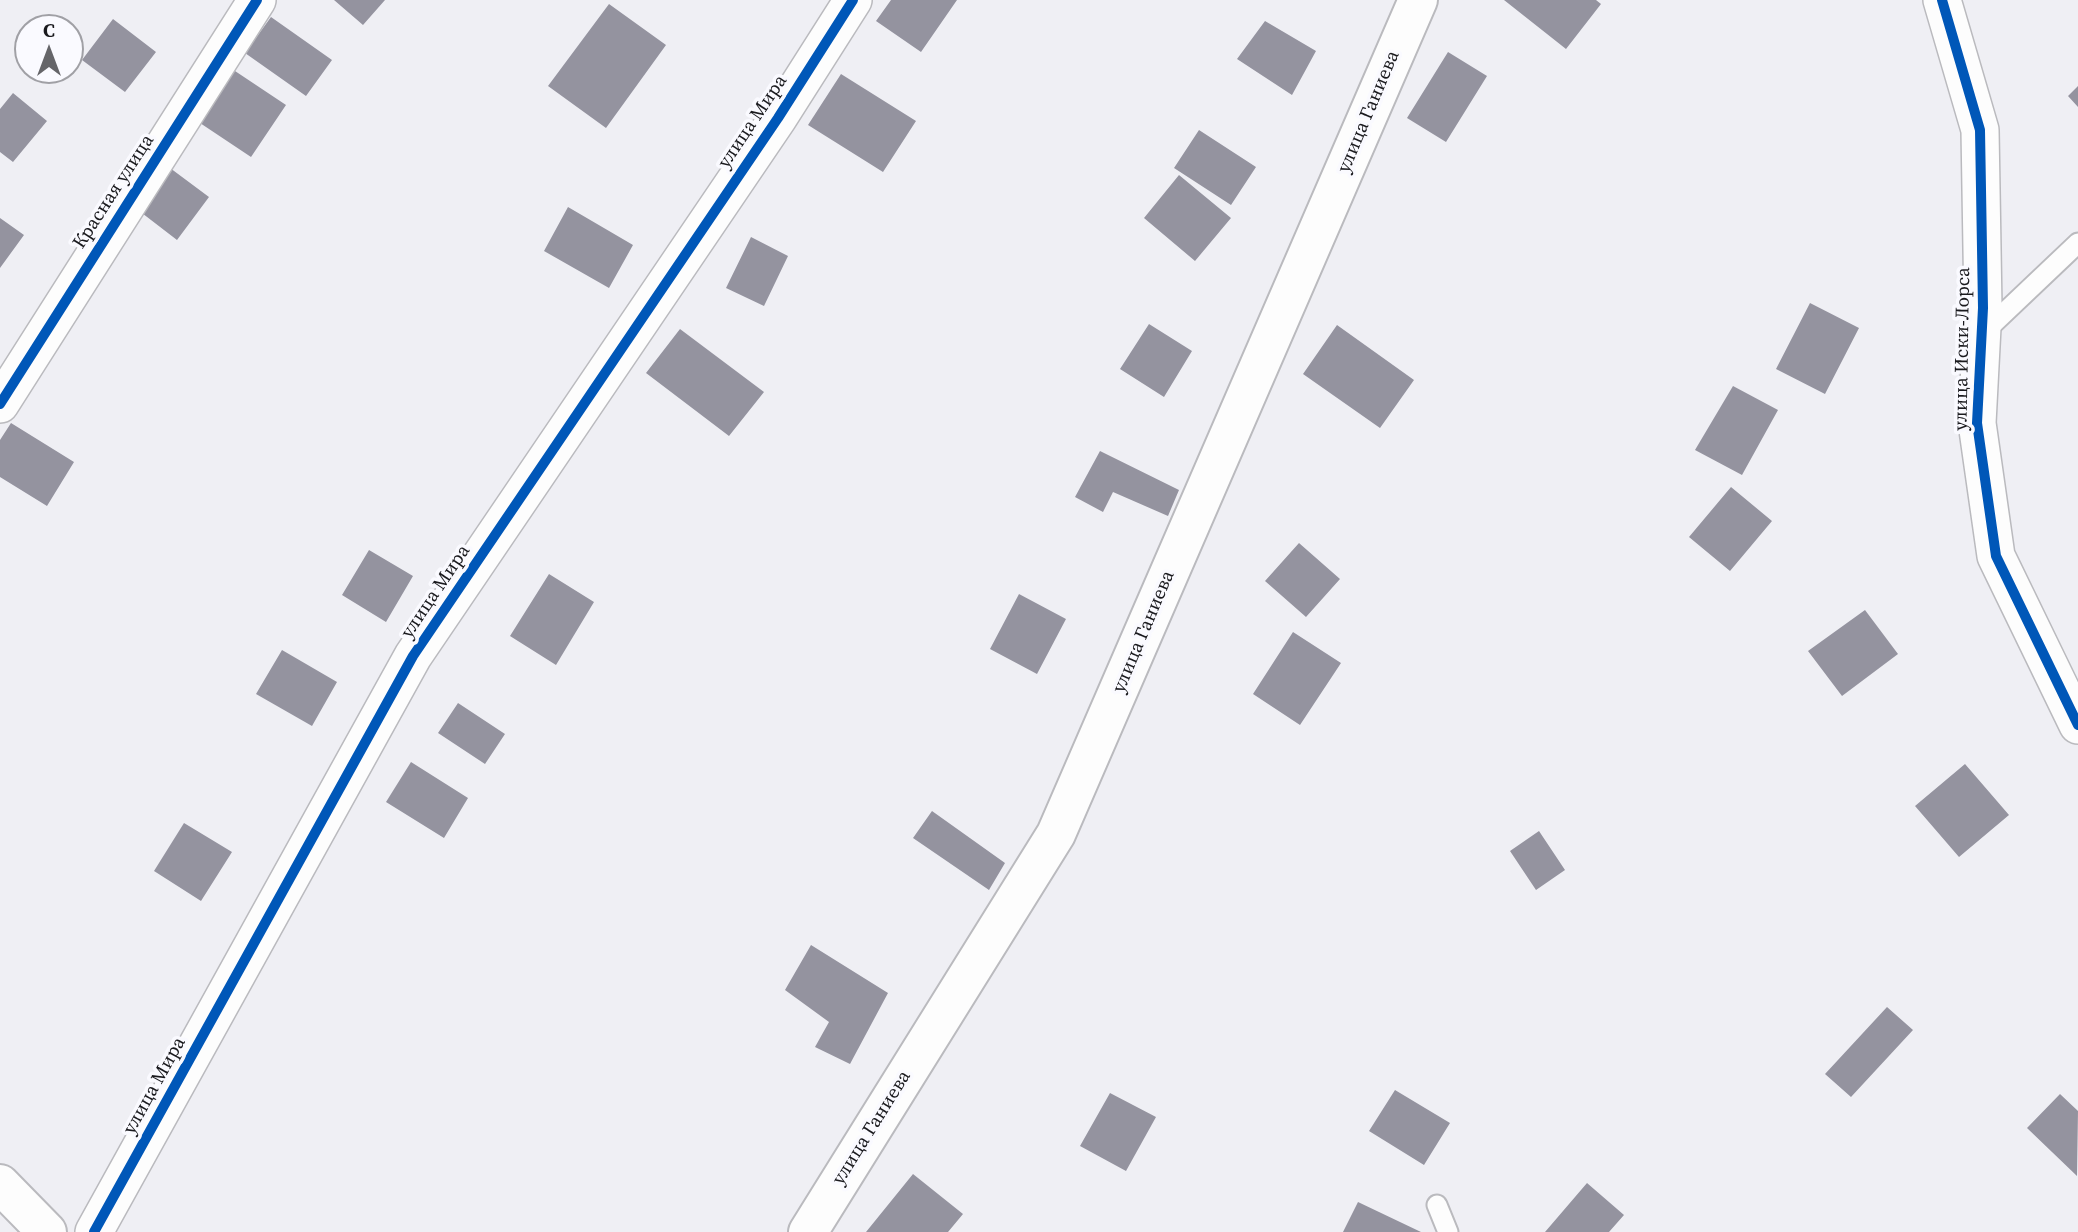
<!DOCTYPE html>
<meta charset="utf-8">
<style>
body{margin:0}
#map{position:relative;width:2078px;height:1232px;overflow:hidden;background:#efeff4;font-family:"Source Serif 4",serif}
canvas{display:block}
.north{position:absolute;left:14px;top:14px;width:70px;height:70px;box-sizing:border-box;background:#fafaff;border:2px solid #a0a0a5;border-radius:50%;rotate:0deg;font-size:19px;font-weight:700;line-height:28px;text-align:center;color:#1a1a1e}
.north::after{content:'';display:block;margin:auto;width:24px;height:32px;background:#656569;clip-path:polygon(50% 0,100% 100%,50% 72%,0 100%)}
</style>
<div id="map">
<canvas width="2078" height="1232"></canvas>
<div class="north">С</div>
</div>
<script>
const c = document.querySelector('canvas').getContext('2d');
c.lineJoin = 'round';
function fill(path, color) { c.fillStyle = color; c.fill(path, 'evenodd'); }
const toPath = rows => new Path2D(rows.map(r => 'M' + r).join(''));
function stroke(path, color, width, dash) { c.strokeStyle = color; c.lineWidth = width; c.lineCap = dash ? 'butt' : 'round'; c.setLineDash(dash || []); c.stroke(path); }
function write(font, color, halo, rows, align = 'center') {
  c.font = font + ' "Source Serif 4",serif'; c.lineWidth = 7; c.setLineDash([]); c.textBaseline = 'middle'; c.strokeStyle = halo; c.fillStyle = color; for (const [text, x, y, turn = 0] of rows) {
    c.save(); c.translate(x, y); c.rotate((+turn || 0) * Math.PI / 180); c.textAlign = isNaN(turn) ? turn : align; if (halo) c.strokeText(text, 0, 0); c.fillText(text, 0, 0); c.restore();
  }
}
fill(toPath([
 [334,0,385,0,363,25],
 [891,0,957,0,921,52,876,21],
 [1504,0,1596,0,1601,4,1566,49],
 [609,4,666,45,606,128,548,86],
 [271,17,332,60,306,96,245,53],
 [113,19,156,52,125,92,82,60],
 [1265,21,1316,51,1292,95,1237,59],
 [1448,52,1487,76,1446,142,1407,118],
 [229,67,286,105,251,157,194,119],
 [841,74,916,121,883,172,808,125],
 [2078,86,2078,107,2068,96],
 [13,93,47,121,13,162,0,152,0,109],
 [1199,130,1256,167,1231,205,1174,168],
 [170,168,209,197,177,240,138,210],
 [1179,175,1231,218,1195,261,1144,218],
 [568,207,633,245,609,288,544,251],
 [0,218,24,235,0,268],
 [751,237,788,256,764,306,726,288],
 [1810,303,1859,328,1825,394,1776,369],
 [1149,324,1192,351,1164,397,1120,369],
 [1337,325,1414,380,1380,428,1303,374],
 [680,329,764,392,729,436,646,373],
 [1733,386,1778,410,1742,475,1695,450],
 [11,423,74,462,47,506,0,477,0,440],
 [1100,451,1179,490,1168,516,1113,492,1103,512,1075,497],
 [1731,487,1772,521,1730,571,1689,537],
 [1299,543,1340,579,1306,617,1265,581],
 [369,550,413,576,386,622,342,595],
 [549,574,594,602,556,665,510,636],
 [1019,594,1066,619,1037,674,990,649],
 [1865,610,1898,654,1842,696,1808,651],
 [1293,632,1341,663,1300,725,1253,694],
 [282,650,337,682,312,726,256,694],
 [458,703,505,734,485,764,438,733],
 [411,762,468,798,444,838,386,802],
 [1965,764,2009,815,1959,857,1915,806],
 [932,811,1005,863,989,890,913,838],
 [184,823,232,852,201,901,154,871],
 [1539,831,1565,870,1536,890,1510,851],
 [811,945,888,993,850,1064,815,1047,829,1022,785,990],
 [1887,1007,1913,1030,1851,1097,1825,1074],
 [1395,1090,1450,1123,1424,1165,1369,1131],
 [1110,1093,1156,1117,1126,1171,1080,1146],
 [2060,1094,2078,1111,2077,1176,2027,1128],
 [913,1174,963,1214,948,1232,866,1232],
 [1587,1183,1624,1215,1609,1232,1545,1232],
 [1358,1202,1421,1232,1343,1232]
]), '#94939f');
const lane = toPath([
 [1982,334,2078,243],
 [1437,1205,1448,1232]
]);
const street = toPath([
 [1942,0,1980,130,1983,308,1977,423,1996,556,2078,725],
 [0,404,257,0],
 [94,1232,413,656,778,118,853,0]
]);
const secondary = toPath([
 [0,1184,47,1232],
 [808,1232,1056,834,1418,0]
]);
stroke(lane, '#bababe', 23);
stroke(street, '#bababe', 40);
stroke(secondary, '#bababe', 42);
stroke(lane, '#fdfdfd', 19);
stroke(street, '#fdfdfd', 37);
stroke(secondary, '#fdfdfd', 38);
stroke(toPath([
 [1942,0,1980,130,1983,308,1977,423,1996,556,2078,725],
 [0,404,257,0],
 [94,1232,413,656,778,118,853,0]
]), '#0057b8', 10);
write('19px', '#1a1a1e', '#fafaff', [
 ["улица Ганиева",1369,112,-67],
 ["улица Мира",753,122,-56],
 ["Красная улица",114,192,-57],
 ["улица Иски-Лорса",1963,349,-89],
 ["улица Мира",436,592,-56],
 ["улица Ганиева",1144,632,-67],
 ["улица Мира",155,1086,-61],
 ["улица Ганиева",872,1128,-58]
]);
</script>
